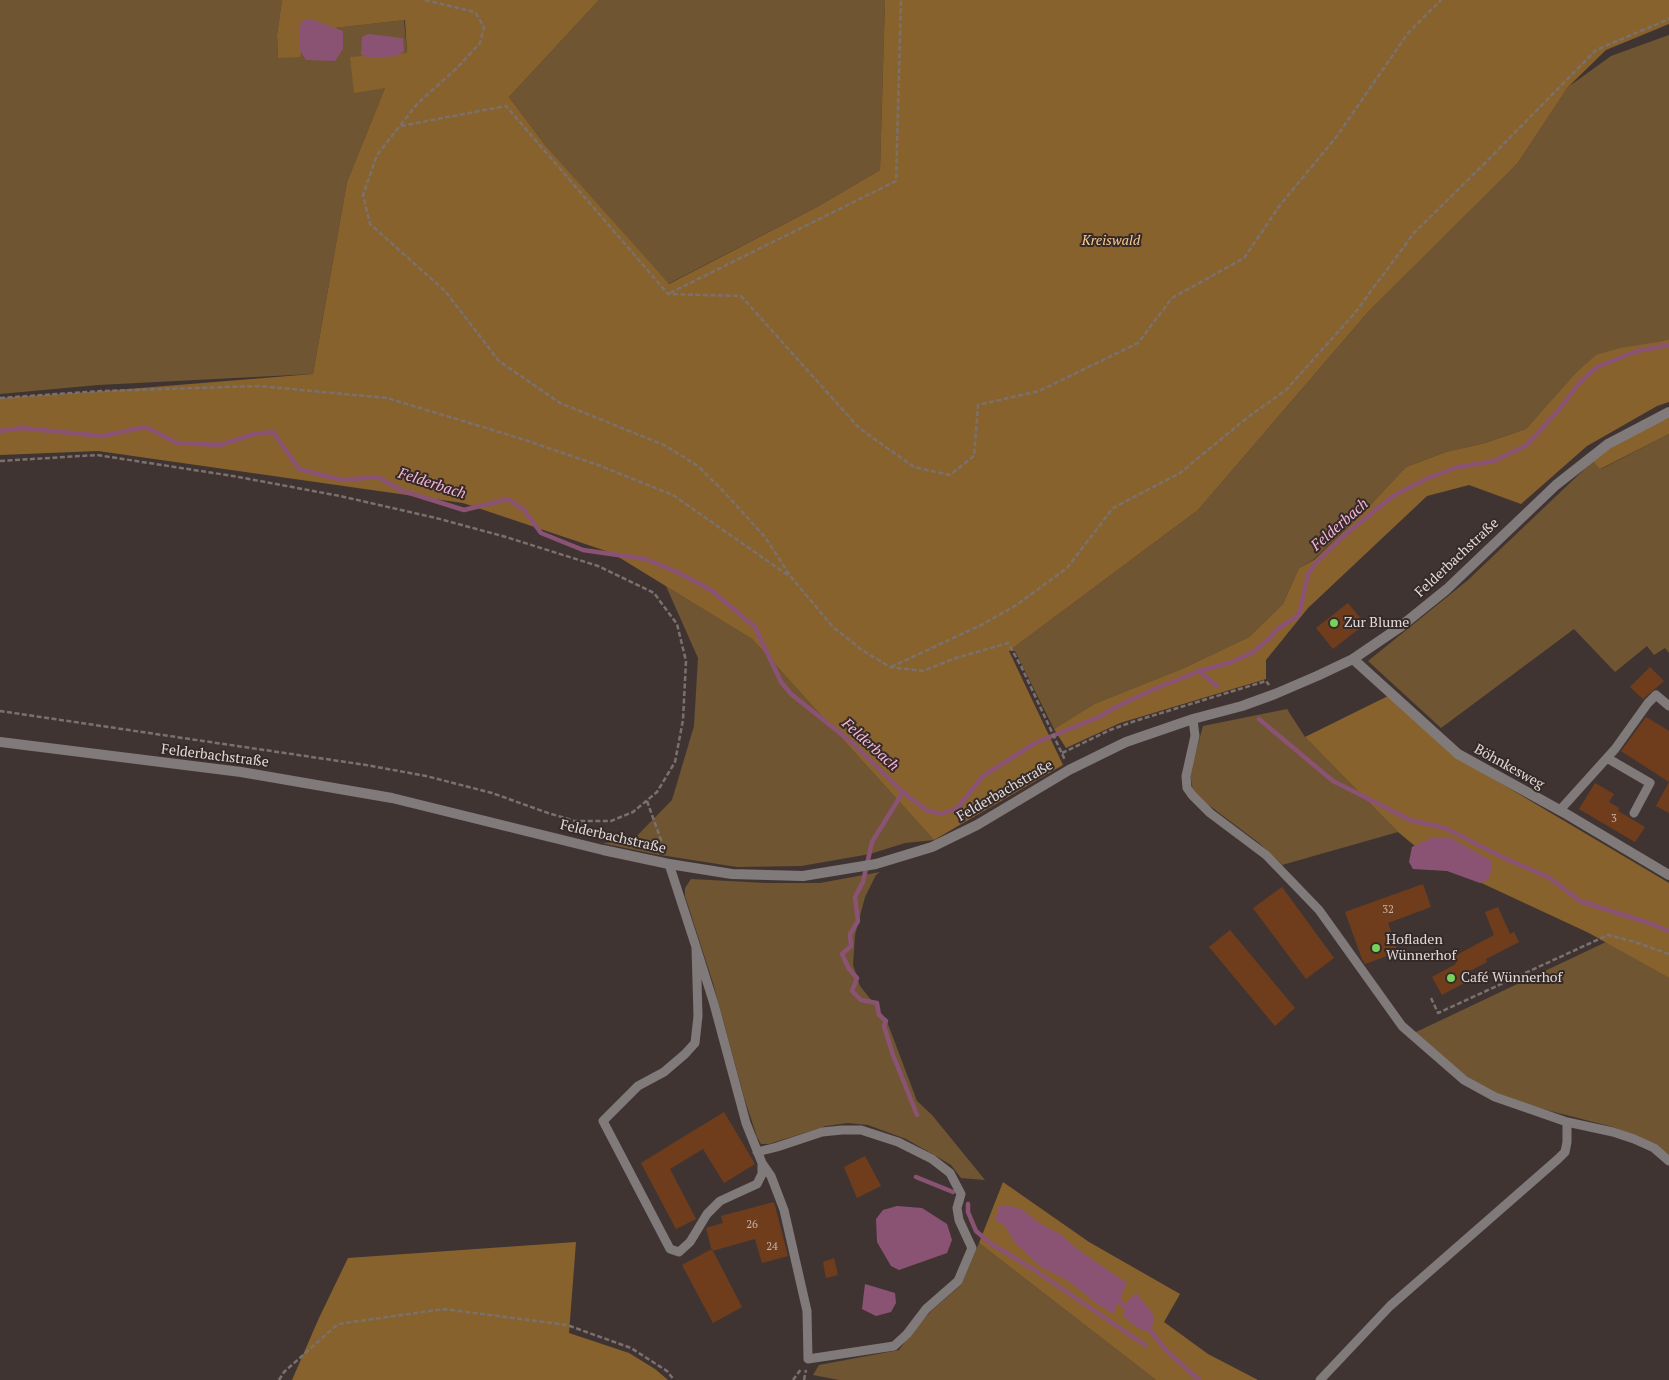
<!DOCTYPE html>
<meta charset="utf-8">
<style>
body{margin:0}
canvas{display:block;background:#403432}
</style>
<canvas width="1669" height="1380"></canvas>
<script>
const c = document.querySelector('canvas').getContext('2d');
c.lineJoin = 'round';
function fill(path, color) { c.fillStyle = color; c.fill(path, 'evenodd'); }
const toPath = rows => new Path2D(rows.map(r => 'M' + r).join(''));
function stroke(path, color, width, dash) { c.strokeStyle = color; c.lineWidth = width; c.lineCap = dash ? 'butt' : 'round'; c.setLineDash(dash || []); c.stroke(path); }
function write(font, color, halo, rows, align = 'center') {
  c.font = font + ' "PT Serif",serif'; c.lineWidth = 4; c.setLineDash([]); c.textBaseline = 'middle'; c.strokeStyle = halo; c.fillStyle = color; for (const [text, x, y, turn = 0] of rows) {
    c.save(); c.translate(x, y); c.rotate((+turn || 0) * Math.PI / 180); c.textAlign = isNaN(turn) ? turn : align; if (halo) c.strokeText(text, 0, 0); c.fillText(text, 0, 0); c.restore();
  }
}
fill(toPath([
 [0,0,282,0,277,35,278,58,308,31,404,20,407,53,385,88,347,182,313,374,98,385,0,394],
 [599,0,885,0,880,170,817,207,668,284,545,145,509,97],
 [1669,35,1669,339,1658,342,1549,404,1526,429,1485,443,1446,452,1406,467,1364,512,1313,560,1299,568,1283,604,1249,637,1184,668,1094,704,1054,729,1015,651,1009,651,1198,510,1368,312,1517,164,1568,87,1611,56],
 [1669,434,1669,653,1665,648,1654,655,1647,646,1615,672,1574,629,1441,728,1368,661,1468,580,1593,461,1601,469],
 [666,586,752,639,934,840,905,843,870,854,801,866,737,867,654,854,602,843,632,841,672,800,694,726,698,658],
 [1287,709,1305,737,1398,832,1282,865,1259,843,1206,803,1193,791,1190,774,1203,726],
 [880,872,876,875,865,897,855,935,853,965,860,986,886,1019,917,1101,932,1115,985,1180,961,1178,951,1165,936,1156,906,1139,868,1125,848,1123,826,1126,769,1144,761,1144,757,1137,744,1097,713,983,685,896,685,888,691,879,765,883,820,883],
 [1606,942,1669,978,1669,1155,1654,1145,1613,1127,1535,1107,1495,1093,1463,1074,1414,1033],
 [979,1243,1156,1380,839,1380,813,1375,819,1365,899,1350,910,1335,931,1311,961,1285]
]), '#6f5532');
fill(toPath([
 [282,0,599,0,509,97,545,145,669,284,817,207,880,170,885,0,1669,0,1669,24,1606,50,1568,87,1517,164,1368,312,1198,510,1009,651,1063,765,934,840,752,639,612,553,463,503,98,451,0,455,0,398,104,391,313,374,347,182,385,88,354,93,350,57,407,53,405,20,308,31,300,57,278,58,277,35],
 [1669,339,1669,402,1657,406,1587,446,1521,504,1469,485,1427,496,1308,608,1266,660,1266,679,1120,723,1066,748,1054,729,1094,704,1184,668,1249,637,1283,604,1299,568,1314,560,1364,512,1406,467,1446,452,1485,443,1526,429,1577,372,1596,355,1620,348,1658,342],
 [1669,417,1669,434,1600,469,1593,461,1618,442],
 [1388,696,1458,758,1669,883,1669,978,1589,933,1432,860,1398,832,1305,737],
 [1003,1182,1089,1242,1180,1294,1164,1322,1208,1354,1258,1380,1156,1380,979,1243],
 [576,1242,569,1333,629,1353,655,1369,668,1380,292,1380,319,1318,348,1258]
]), '#88622d');
fill(toPath([
 [303,20,314,20,343,31,343,49,335,61,306,60,299,49,299,27],
 [368,34,403,38,404,51,398,56,370,58,361,55,362,37],
 [1431,838,1451,838,1492,861,1491,871,1488,880,1480,883,1447,871,1413,869,1409,862,1412,847],
 [897,1206,922,1208,947,1224,952,1240,947,1253,899,1270,891,1266,877,1242,876,1219,883,1210],
 [999,1206,1010,1206,1022,1209,1038,1222,1060,1234,1080,1251,1127,1283,1113,1314,1096,1303,1067,1280,1041,1267,1015,1243,1004,1225,995,1220],
 [865,1284,895,1293,896,1303,891,1312,876,1316,862,1309],
 [1136,1293,1154,1315,1153,1325,1146,1332,1132,1324,1123,1315,1127,1302]
]), '#8b5373');
stroke(toPath([
 [0,431,21,428,102,436,146,427,177,443,220,445,254,434,273,432,299,469,342,480,378,477,400,490,464,510,508,499,524,510,541,533,583,550,646,559,677,572,711,590,755,627,781,682,791,694,850,741,903,792,926,810,941,814,957,808,983,776,1035,743,1101,716,1114,708,1152,690,1199,671,1232,662,1253,652,1269,639,1277,629,1299,615,1308,574,1316,563,1346,534,1393,496,1428,478,1458,467,1494,461,1527,445,1561,407,1580,382,1597,367,1637,351,1669,345],
 [1199,671,1217,686],
 [1259,719,1333,781,1410,820,1445,828,1502,857,1550,878,1580,901,1649,923,1669,931],
 [903,792,872,842,863,882,855,897,858,921,850,934,851,946,842,954,849,969,857,978,852,991,861,1000,877,1003,879,1015,886,1021,884,1026,893,1055,917,1115],
 [916,1177,953,1192],
 [968,1204,968,1212,976,1231,990,1243,1033,1269,1145,1345],
 [1119,1300,1125,1307],
 [1149,1329,1168,1352,1199,1380]
]), '#8b5373', 4.5);
fill(toPath([
 [1348,603,1365,624,1333,649,1316,628],
 [1650,667,1664,681,1643,699,1630,687],
 [1646,717,1669,731,1669,813,1656,806,1669,782,1621,751],
 [1595,783,1614,794,1609,802,1619,808,1618,811,1645,827,1635,842,1579,809],
 [1423,884,1431,907,1388,923,1398,952,1365,964,1362,959,1345,912],
 [1282,887,1334,958,1306,979,1253,908],
 [1498,907,1510,934,1514,932,1519,942,1486,959,1487,962,1462,975,1466,982,1442,995,1432,977,1456,964,1453,957,1494,935,1485,912],
 [1230,930,1295,1008,1275,1026,1209,947],
 [724,1112,755,1164,724,1183,703,1149,670,1169,696,1219,676,1229,641,1163],
 [865,1156,881,1186,857,1198,844,1167],
 [774,1202,788,1256,762,1263,755,1239,712,1251,706,1228,723,1223,721,1216],
 [712,1249,742,1307,713,1323,682,1265],
 [834,1258,838,1275,826,1278,823,1262]
]), '#703d1c');
stroke(toPath([
 [425,0,475,12,484,27,480,43,457,68,417,104,377,155,363,195,370,224,445,291,499,361,560,403,664,445,698,466,725,493,765,537,791,577,833,627,862,650,890,667,923,671,956,658,1008,643,1021,666,1065,760],
 [401,126,506,106,668,294,741,296,859,428,914,467,950,475,974,456,978,405,1039,391,1138,343,1172,298,1244,258,1280,205,1337,136,1408,33,1441,0],
 [670,293,896,181,901,0],
 [0,398,101,391,259,386,387,398,519,438,598,465,673,495,789,576],
 [0,461,97,455,233,476,340,496,436,518,506,537,598,566,654,593,677,624,686,661,683,720,675,762,657,792,633,812,611,821,575,821,548,813,492,793,426,776,366,765,0,711],
 [891,667,979,626,1015,606,1067,568,1113,508,1180,473,1248,417,1286,390,1354,314,1414,233,1486,162,1596,50,1669,19],
 [1062,753,1110,730,1135,721,1266,681,1269,685],
 [647,801,665,851],
 [1431,998,1438,1013,1608,935,1635,942,1669,954],
 [279,1380,284,1372,338,1324,444,1309,567,1325,631,1348,667,1371,674,1380],
 [793,1380,801,1369],
 [804,1380,806,1370]
]), '#7a706e', 2.5, [5, 2.5]);
stroke(toPath([
 [1193,719,1195,736,1186,776,1187,788,1192,795,1210,813,1266,855,1319,910,1402,1026,1464,1080,1495,1097,1567,1122,1613,1132,1634,1139,1654,1148,1669,1161],
 [1607,758,1650,783,1634,813],
 [1560,810,1615,749,1648,703,1656,695,1669,706],
 [669,864,696,947,698,1016,695,1043,685,1054,664,1072,638,1086,603,1121,670,1249,679,1252,690,1242,707,1214,720,1201,757,1184,762,1174,762,1163,746,1123,714,1004,696,947],
 [757,1152,777,1147,822,1132,842,1130,861,1130,898,1142,932,1159,950,1173,961,1194,957,1208,959,1220,972,1248,958,1281,926,1309,907,1334,894,1346,808,1359,807,1311,784,1210,771,1176,762,1163],
 [1320,1380,1390,1306,1558,1159,1565,1152,1567,1142,1567,1122]
]), '#807a7a', 9);
stroke(toPath([
 [1353,659,1458,754,1563,812,1669,875]
]), '#807a7a', 10);
stroke(toPath([
 [0,742,241,772,392,798,603,850,669,864,732,874,803,876,876,864,932,847,977,825,1069,770,1126,742,1193,719,1242,706,1275,694,1317,676,1353,659,1400,627,1447,589,1556,485,1608,444,1669,412]
]), '#807a7a', 10);
for (const [x, y, r, color] of [
 [1334,623,5,"#76d25a"],
 [1376,948,5,"#76d25a"],
 [1451,978,5,"#76d25a"]
]) { const dot = new Path2D(); dot.arc(x, y, r, 0, 2 * Math.PI); c.fillStyle = color; c.fill(dot); stroke(dot, '#352a28', 2); }
write('11px', '#c5b3a9', null, [
 ["3",1614,819],
 ["32",1388,910],
 ["26",752,1225],
 ["24",772,1247]
]);
write('italic 14px', '#f9cb90', '#352a28', [
 ["Kreiswald",1111,241]
]);
write('14px', '#e1dad8', '#352a28', [
 ["Felderbachstraße",1457,558,-43],
 ["Felderbachstraße",215,756,7],
 ["Böhnkesweg",1509,767,29],
 ["Felderbachstraße",1005,791,-30],
 ["Felderbachstraße",613,837,13]
]);
write('14px', '#e1dad8', '#352a28', [
 ["Zur Blume",1344,623],
 ["Hofladen",1386,940],
 ["Wünnerhof",1386,956],
 ["Café Wünnerhof",1461,978]
], 'left');
write('italic 15px', '#f9b5da', '#352a28', [
 ["Felderbach",432,484,18],
 ["Felderbach",1340,525,-41],
 ["Felderbach",870,745,42]
]);
</script>
